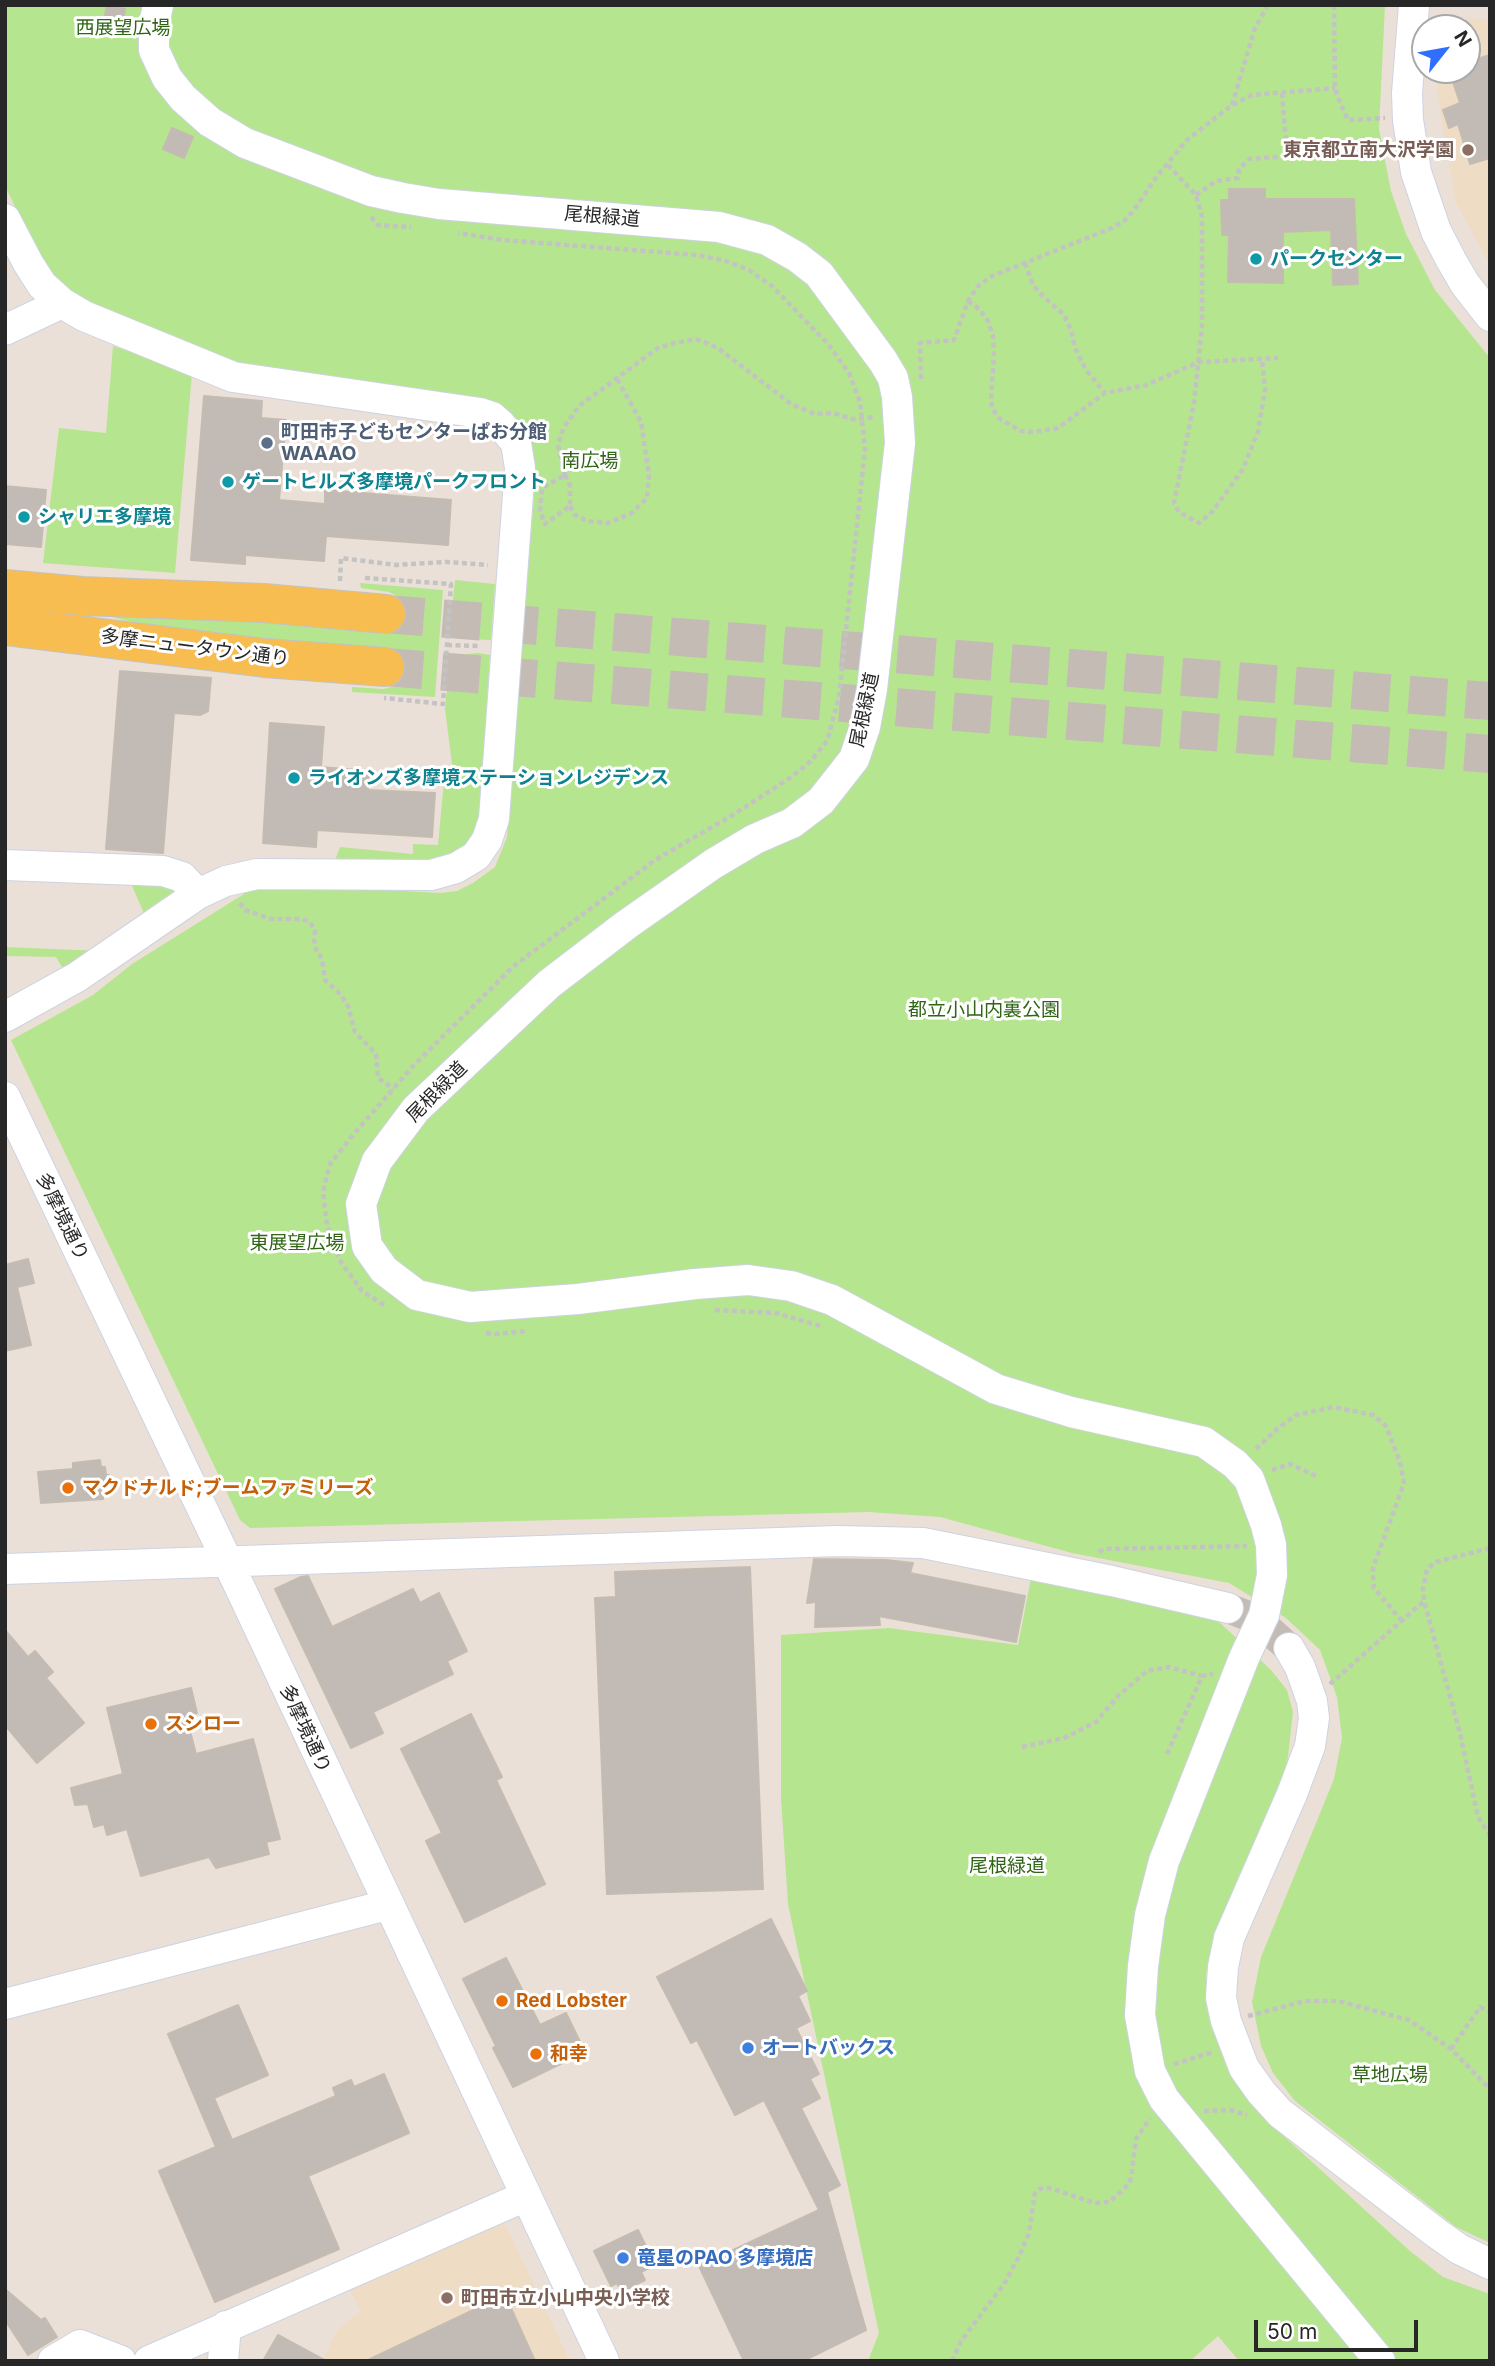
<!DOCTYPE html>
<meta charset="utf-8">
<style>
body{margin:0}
#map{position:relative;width:1495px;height:2366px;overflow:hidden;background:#ebe0d7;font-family:Inter,sans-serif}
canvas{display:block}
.frame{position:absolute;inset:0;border:7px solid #272727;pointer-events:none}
.north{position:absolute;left:1411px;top:14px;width:70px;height:70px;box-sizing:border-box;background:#fff;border:2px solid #a9a9a9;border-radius:50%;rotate:59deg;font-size:19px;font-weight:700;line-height:28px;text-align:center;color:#272727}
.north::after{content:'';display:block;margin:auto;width:24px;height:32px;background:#2f6eff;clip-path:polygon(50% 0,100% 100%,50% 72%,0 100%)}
.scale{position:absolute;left:1254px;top:2320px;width:164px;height:32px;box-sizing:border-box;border:4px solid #272727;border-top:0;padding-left:9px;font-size:21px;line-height:24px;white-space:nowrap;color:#272727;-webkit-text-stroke:5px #fff;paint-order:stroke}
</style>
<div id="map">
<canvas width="1495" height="2366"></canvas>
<div class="frame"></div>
<div class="north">N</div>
<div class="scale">50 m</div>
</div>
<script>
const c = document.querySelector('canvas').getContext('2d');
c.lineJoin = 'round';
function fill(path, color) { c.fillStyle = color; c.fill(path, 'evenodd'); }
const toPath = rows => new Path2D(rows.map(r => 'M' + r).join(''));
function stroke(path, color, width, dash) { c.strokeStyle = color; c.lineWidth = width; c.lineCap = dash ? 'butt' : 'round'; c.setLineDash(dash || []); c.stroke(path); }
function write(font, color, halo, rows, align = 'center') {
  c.font = font + ' Inter,"Noto Sans JP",sans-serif'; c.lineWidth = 6; c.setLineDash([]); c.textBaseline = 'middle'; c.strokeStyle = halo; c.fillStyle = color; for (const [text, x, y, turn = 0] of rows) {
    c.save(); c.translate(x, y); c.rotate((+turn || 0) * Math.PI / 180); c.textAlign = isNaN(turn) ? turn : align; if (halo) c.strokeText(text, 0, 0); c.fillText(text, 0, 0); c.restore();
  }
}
fill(toPath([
 [1469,18,1490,20,1490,265,1455,201,1438,98,1438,70,1467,70,1467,28,1457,28],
 [498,2221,506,2226,570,2361,322,2361,338,2329,361,2311,347,2285]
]), '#eedcc4');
fill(toPath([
 [5,5,1385,5,1379,129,1391,191,1406,234,1435,290,1490,358,1490,2243,1456,2227,1295,2101,1273,2073,1261,2046,1252,2002,1261,1957,1334,1779,1342,1738,1337,1697,1320,1650,1286,1618,1229,1583,1072,1553,940,1517,868,1512,250,1528,240,1520,11,1040,93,995,132,964,244,894,240,888,271,884,441,893,457,891,473,883,495,867,507,837,534,496,534,462,523,432,239,364,83,300,64,287,38,254,5,186],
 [113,346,192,373,175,573,43,563,59,428,106,433],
 [455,580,495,584,491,640,468,639,458,633,453,624,452,609],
 [360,583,443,590,435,697,352,692,352,687,383,689,395,686,408,677,410,672,404,661,399,656,374,648,184,634,94,613,384,629,402,626,411,619,413,608,405,600,389,592,361,588],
 [478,653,490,655,487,700,491,717,478,835,447,862,334,863,340,847,413,854,413,844,438,845,444,781,454,780,445,709,448,677,451,662,467,654],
 [129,879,175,887,176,896,146,918],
 [5,947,101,951,65,972,56,957,5,956],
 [1032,1573,1218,1621,1271,1670,1287,1690,1293,1712,1287,1765,1213,1946,1206,1975,1207,2005,1225,2062,1242,2090,1266,2120,1410,2251,1443,2277,1490,2294,1490,2361,1239,2361,1218,2336,1190,2361,868,2361,879,2333,788,1904,781,1798,781,1635,889,1628,1018,1645]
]), '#b6e58f');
const building = toPath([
 [107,6,125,9,122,28,103,24,107,6],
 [1490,55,1490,158,1470,164,1458,124,1449,128,1443,110,1460,103,1449,70,1467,70,1467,62,1490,55],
 [172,128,193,137,184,158,163,149,172,128],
 [1229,189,1265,189,1265,199,1354,199,1358,284,1333,285,1331,230,1283,232,1283,283,1228,282,1229,235,1222,235,1221,200,1229,200,1229,189],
 [204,396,262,401,261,418,286,420,279,500,325,504,325,490,451,500,448,545,326,536,324,561,245,555,245,564,191,560,204,396],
 [5,486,46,490,41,547,5,544,5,486],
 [120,671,211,678,208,711,200,715,174,713,163,853,106,849,120,671],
 [270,723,324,727,321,767,369,771,368,790,435,793,432,837,317,830,316,847,263,843,270,723],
 [28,1259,34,1283,17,1287,31,1345,5,1351,5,1265,28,1259],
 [100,1460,101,1467,105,1467,106,1475,109,1475,111,1494,103,1495,103,1499,41,1503,38,1472,73,1469,73,1463,100,1460],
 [814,1559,886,1560,913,1563,910,1573,1025,1596,1016,1642,879,1616,880,1625,815,1627,816,1602,807,1603,814,1559],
 [750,1567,763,1889,607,1894,595,1598,616,1597,615,1572,750,1567],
 [308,1576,332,1627,413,1589,420,1603,439,1593,467,1651,447,1661,453,1674,373,1712,383,1733,351,1748,275,1589,301,1577,308,1576],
 [5,1630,28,1657,35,1651,53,1672,46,1678,84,1723,37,1763,5,1725,5,1630],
 [191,1688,197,1713,186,1716,196,1754,253,1739,280,1839,266,1842,269,1854,216,1868,209,1857,141,1876,127,1829,107,1835,104,1824,94,1827,88,1804,75,1805,71,1788,123,1774,107,1708,191,1688],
 [471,1714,502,1777,496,1780,545,1884,465,1922,426,1841,442,1833,401,1749,471,1714],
 [771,1919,807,1991,798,1996,810,2021,796,2028,819,2074,810,2079,820,2098,801,2108,840,2185,827,2192,866,2330,803,2361,744,2361,699,2266,819,2210,764,2100,735,2115,697,2040,691,2043,657,1977,771,1919],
 [506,1958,540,2025,566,2013,585,2052,513,2087,493,2048,496,2046,463,1979,506,1958],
 [238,2005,268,2075,214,2098,232,2140,336,2096,333,2088,351,2080,354,2087,384,2074,409,2133,308,2176,339,2249,215,2302,159,2171,216,2147,168,2034,238,2005],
 [638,2230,655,2265,641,2272,645,2280,621,2292,617,2283,611,2286,594,2251,638,2230],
 [5,2289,41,2320,45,2318,57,2337,28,2355,5,2320,5,2289],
 [505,2295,535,2361,366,2361,505,2295],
 [278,2335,326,2361,263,2361,278,2335]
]);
fill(building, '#c2bab4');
stroke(building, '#c5bcb1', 2);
stroke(toPath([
 [1228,1608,1248,1616,1270,1631,1289,1648]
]), '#c4bbb4', 30, [30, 15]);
stroke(toPath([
 [386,614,1490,701],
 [385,667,1490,754]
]), '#c4bbb4', 38, [38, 19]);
const minor = toPath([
 [158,5,154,25,154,50,167,78,183,98,210,122,245,143,371,191,403,198,439,204,719,227,767,240,797,257,819,274,883,361,893,378,897,397,900,443,872,689,865,727,854,759,821,801,792,823,755,839,713,864,626,925,549,984,416,1109,377,1161,361,1204,367,1246,384,1270,417,1295,470,1307,578,1299,695,1284,748,1280,791,1286,832,1300,996,1389,1071,1412,1204,1442,1235,1464,1249,1479,1266,1525,1271,1545,1272,1575,1264,1615,1244,1658,1164,1861,1150,1915,1143,1966,1140,2015,1150,2071,1164,2099,1380,2361],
 [1414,5,1407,93,1408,120,1416,172,1436,231,1451,260,1465,284,1490,316],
 [5,219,28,263,42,285,62,303,84,316,233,377,480,413,492,417,501,425,516,443,520,468,494,819,487,840,476,856,456,868,431,875,257,874,226,881,198,894,77,977,5,1017],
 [5,330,62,303],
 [5,865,163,871,182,877,198,894],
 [5,1097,243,1594,604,2361],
 [5,1569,838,1541,923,1543,1112,1581,1228,1608],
 [1289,1648,1300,1667,1312,1701,1314,1718,1310,1746,1292,1794,1229,1938,1223,1967,1221,1998,1226,2021,1244,2068,1261,2092,1280,2113,1435,2232,1459,2249,1490,2264],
 [5,2004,387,1905],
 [53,2361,80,2345,121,2361],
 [149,2361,526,2196],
 [223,2361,226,2326]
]);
const major = toPath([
 [5,589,82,596,264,603,386,614],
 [5,626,265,658,385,667]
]);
stroke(minor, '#ccd3e1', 32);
stroke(major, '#c3c3c3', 40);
stroke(toPath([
 [1334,5,1335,88,1340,103,1348,120,1385,118],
 [1282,93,1287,156],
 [1232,105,1255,28,1268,5],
 [1168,165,1196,195,1202,217,1202,326,1194,403,1174,503,1179,512,1199,523,1212,512,1243,469,1258,431,1265,390,1262,359],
 [1196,195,1216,181,1238,178,1239,169,1249,159,1346,152],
 [371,217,378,225,411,227],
 [1025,263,1033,285,1042,295,1064,315,1071,330,1075,348,1086,370,1105,393],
 [968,301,980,310,988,321,993,336,994,354,991,400,993,410,1000,419,1021,431,1033,432,1058,428,1105,393,1146,385,1199,362,1278,358],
 [921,379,920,343,954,340,968,301,978,286,992,276,1112,228,1124,221,1134,210,1157,176,1187,140,1232,105,1252,95,1335,88],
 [565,475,558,445,563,429,579,406,658,348,675,343,696,339,718,348,791,404,815,414,833,413,852,419,875,417],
 [565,475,570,486,570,506,545,524,540,511,542,488,565,475],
 [570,506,575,515,587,521,608,523,632,513,647,498,649,475,641,422,616,377],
 [365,578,451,584,443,704,384,698],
 [340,581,341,558,396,565,447,562,488,565],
 [447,645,481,646],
 [240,903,245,910,271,919,302,919,310,922,315,931,314,946,322,959,325,980,341,995,348,1006,355,1032,376,1054,378,1078,394,1089],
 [384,1305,362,1291,341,1262,327,1225,323,1192,330,1164,352,1136,414,1065,514,966,655,860,731,816,790,778,811,761,827,741,839,697,865,449,860,402,849,373,828,344,772,286,749,270,723,260,696,255,503,240,458,233],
 [715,1310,776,1313,824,1327],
 [486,1333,496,1334,526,1331],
 [1256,1449,1277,1429,1296,1415,1333,1407,1373,1415,1386,1426,1400,1462,1404,1483,1373,1568,1373,1577,1374,1588,1401,1620],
 [1272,1470,1290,1464,1318,1477],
 [1490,1548,1436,1562,1427,1569,1423,1589,1424,1601,1460,1733,1478,1817,1490,1835],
 [1099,1552,1104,1549,1247,1546],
 [1330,1684,1424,1601],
 [1022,1747,1064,1738,1096,1722,1119,1695,1147,1671,1169,1667,1202,1676],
 [1167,1754,1202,1676,1213,1674],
 [1248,2016,1305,2001,1338,2001,1409,2020,1451,2049,1490,2089],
 [1451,2049,1480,2007,1490,2012],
 [1174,2064,1213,2052],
 [1204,2111,1231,2110,1247,2115],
 [952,2361,961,2341,1004,2284,1019,2256,1029,2233,1035,2193,1039,2189,1050,2188,1094,2203,1109,2202,1128,2185,1131,2178,1136,2139,1150,2118]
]), '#c3c3c3', 4.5, [5, 3.5]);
stroke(minor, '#fff', 30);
stroke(major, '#f7bd50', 38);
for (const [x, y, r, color] of [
 [1468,150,7,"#8d6e63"],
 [1256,259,7,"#0f9aa8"],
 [267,443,7,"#5c6f8a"],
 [228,482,7,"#0f9aa8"],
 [24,517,7,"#0f9aa8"],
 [294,778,7,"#0f9aa8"],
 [68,1488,7,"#e8710a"],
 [151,1724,7,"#e8710a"],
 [502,2001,7,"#e8710a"],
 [748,2048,7,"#3f7fe0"],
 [536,2054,7,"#e8710a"],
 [623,2258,7,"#3f7fe0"],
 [447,2298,7,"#8d6e63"]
]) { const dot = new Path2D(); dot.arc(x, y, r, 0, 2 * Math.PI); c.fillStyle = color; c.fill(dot); stroke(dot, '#fff', 2.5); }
write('19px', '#2f6515', '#fff', [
 ["西展望広場",123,28],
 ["南広場",590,461],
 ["都立小山内裏公園",984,1010],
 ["東展望広場",297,1243],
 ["尾根緑道",1007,1866],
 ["草地広場",1390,2075]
]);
write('bold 19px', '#785e54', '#fff', [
 ["東京都立南大沢学園",1454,150],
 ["町田市立小山中央小学校",461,2298,"left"]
], 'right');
write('19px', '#272727', '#fff', [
 ["尾根緑道",602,217,5],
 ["多摩ニュータウン通り",195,648,7],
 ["尾根緑道",865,710,-78],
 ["尾根緑道",437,1092,-45],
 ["多摩境通り",62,1217,64],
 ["多摩境通り",305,1729,65]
]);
write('bold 19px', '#0d838f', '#fff', [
 ["パークセンター",1270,259],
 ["ゲートヒルズ多摩境パークフロント",242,482],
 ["シャリエ多摩境",38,517],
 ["ライオンズ多摩境ステーションレジデンス",308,778]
], 'left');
write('bold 19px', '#4e5e75', '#fff', [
 ["町田市子どもセンターぱお分館",281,432],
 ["WAAAO",281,454]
], 'left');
write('bold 19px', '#c56008', '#fff', [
 ["マクドナルド;ブームファミリーズ",82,1488],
 ["スシロー",165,1724],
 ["Red Lobster",516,2001],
 ["和幸",550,2054]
], 'left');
write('bold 19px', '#366cbe', '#fff', [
 ["オートバックス",762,2048],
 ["竜星のPAO 多摩境店",637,2258]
], 'left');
</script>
